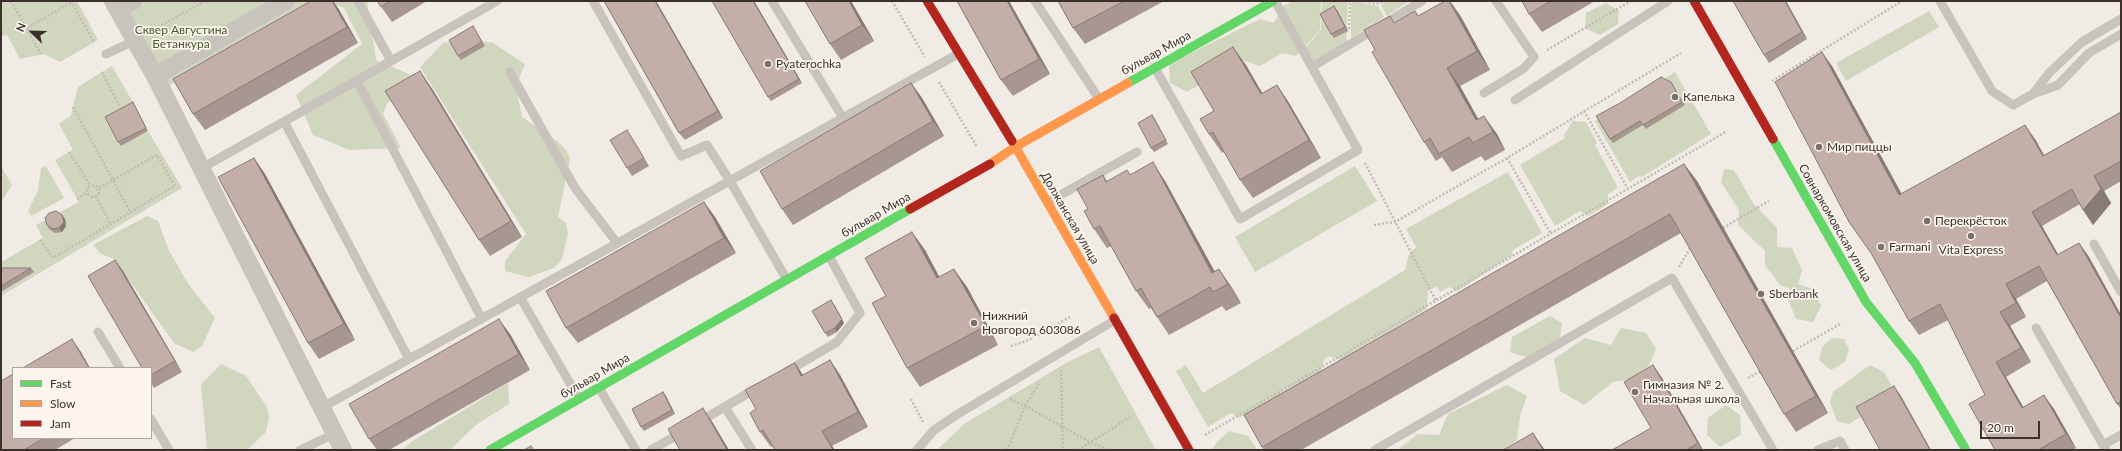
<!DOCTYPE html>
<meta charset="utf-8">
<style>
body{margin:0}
#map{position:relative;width:2122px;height:451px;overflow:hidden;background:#f0ebe5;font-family:Lato,sans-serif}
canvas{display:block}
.frame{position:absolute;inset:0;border:2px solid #3b302b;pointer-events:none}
.legend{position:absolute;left:12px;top:367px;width:140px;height:72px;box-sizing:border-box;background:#fbf5ee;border:1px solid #aea6a0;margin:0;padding:5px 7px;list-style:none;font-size:12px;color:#3b302b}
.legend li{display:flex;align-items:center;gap:8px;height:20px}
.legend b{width:20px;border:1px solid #aea6a0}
.north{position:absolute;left:12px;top:12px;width:40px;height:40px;-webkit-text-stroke:3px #fbf5ee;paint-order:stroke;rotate:293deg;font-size:11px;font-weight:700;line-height:16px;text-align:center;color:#3b302b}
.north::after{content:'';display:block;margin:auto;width:14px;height:18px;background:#3b302b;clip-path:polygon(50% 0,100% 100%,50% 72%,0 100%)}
.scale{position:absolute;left:1980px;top:421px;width:60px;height:18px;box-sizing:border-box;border:2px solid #3b302b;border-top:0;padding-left:5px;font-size:12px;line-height:14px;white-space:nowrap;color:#3b302b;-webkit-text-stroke:3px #fbf5ee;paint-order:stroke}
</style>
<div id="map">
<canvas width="2122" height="451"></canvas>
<div class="frame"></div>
<ul class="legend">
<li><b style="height:5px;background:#63d668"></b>Fast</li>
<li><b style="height:5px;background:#ff974d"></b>Slow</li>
<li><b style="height:5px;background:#b3261e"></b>Jam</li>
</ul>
<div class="north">N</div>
<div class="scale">20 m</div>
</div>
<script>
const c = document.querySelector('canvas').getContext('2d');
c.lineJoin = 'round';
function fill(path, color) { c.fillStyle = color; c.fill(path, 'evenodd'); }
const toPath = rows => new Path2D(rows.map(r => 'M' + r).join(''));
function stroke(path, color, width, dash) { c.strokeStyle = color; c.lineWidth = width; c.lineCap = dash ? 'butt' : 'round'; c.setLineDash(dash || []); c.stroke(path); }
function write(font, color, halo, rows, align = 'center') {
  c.font = font + ' Lato,sans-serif'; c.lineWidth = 3.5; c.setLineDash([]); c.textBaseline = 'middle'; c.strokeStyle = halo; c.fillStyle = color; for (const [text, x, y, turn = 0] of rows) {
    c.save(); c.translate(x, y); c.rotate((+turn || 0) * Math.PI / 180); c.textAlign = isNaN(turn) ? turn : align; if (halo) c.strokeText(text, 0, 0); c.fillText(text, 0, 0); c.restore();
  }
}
fill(toPath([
 [1,1,77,1,98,40,60,62,44,54,20,59,7,35,1,36],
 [119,1,367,1,376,60,418,78,387,104,383,114,401,148,349,150,313,135,296,95,362,44,344,8,336,5,236,54,223,53,168,86],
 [1293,1,1321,1,1320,30,1296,56,1282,53,1260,66,1242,60,1187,92,1170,83,1169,64,1260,19,1274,23,1283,6],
 [1324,1,1351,1,1348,3,1346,44,1313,65,1304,49,1321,30,1322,2],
 [1355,1,1378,6,1384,17,1351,38,1351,4],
 [1387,1,1409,1,1387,16,1381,5],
 [1606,3,1619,11,1618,24,1600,35,1585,28,1586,13],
 [1929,11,1939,27,1846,81,1836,63],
 [467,39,493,43,525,64,516,86,522,117,557,141,566,150,570,159,558,217,566,223,568,234,562,259,554,268,529,277,505,271,505,261,526,234,420,67,443,43],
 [112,66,135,106,108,121,121,146,148,131,182,188,1,296,1,262,43,238,36,225,79,202,55,160,73,150,59,124,71,115,78,87],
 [1675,72,1711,134,1642,177,1639,176,1630,182,1595,121],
 [1573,121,1586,122,1597,143,1595,145,1618,188,1608,194,1608,204,1588,216,1580,211,1555,226,1520,165,1565,138,1564,135],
 [1,166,12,185,1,202],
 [46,166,64,198,31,216,28,211,38,191,41,168],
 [1355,166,1377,201,1255,272,1235,237],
 [1724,169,1734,170,1753,203,1777,228,1777,247,1792,248,1802,270,1798,284,1813,289,1821,306,1813,322,1796,319,1788,299,1790,289,1780,285,1765,265,1765,251,1738,225,1739,210,1721,182],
 [1508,172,1542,233,1513,250,1512,255,1458,291,1449,287,1440,292,1437,286,1428,291,1427,309,1341,360,1329,356,1324,359,1321,372,1239,418,1231,413,1208,427,1176,371,1186,365,1203,393,1405,270,1409,254,1416,247,1406,229],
 [147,216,158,221,169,251,189,285,215,318,202,346,193,352,174,343,114,259,101,254,93,245],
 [1550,316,1562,323,1560,339,1528,358,1510,352,1512,337],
 [1621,328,1646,333,1656,349,1644,377,1613,382,1584,405,1560,391,1554,359,1585,338,1611,345],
 [1832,338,1844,339,1849,349,1845,362,1831,370,1819,360,1822,347],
 [1099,347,1156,450,937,450,964,424,1066,363],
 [221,364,246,376,267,407,269,418,266,432,247,450,207,450,201,384],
 [1870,365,1884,372,1893,388,1889,399,1849,424,1837,421,1830,402,1833,392],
 [508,383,509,404,477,424,450,450,403,450,411,442],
 [1507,385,1527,396,1520,416,1517,440,1502,450,1397,450,1418,434,1439,435,1448,414],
 [1726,405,1740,415,1741,435,1720,447,1707,435,1708,418],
 [1229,431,1248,436,1257,450,1212,450,1217,442]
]), '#d1d6bf');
stroke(toPath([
 [11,1,41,54],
 [71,1,94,42],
 [892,1,925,57],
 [1365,1,1376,4,1385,1],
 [27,28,72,2],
 [1349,29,1350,4,1353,1],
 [1,31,3,35],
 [151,31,205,1],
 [1547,50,1631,1],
 [102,72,121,109],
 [1772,81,1902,1],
 [939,82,977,147],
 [73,107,131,213],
 [1584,111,1628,189],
 [69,152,90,185],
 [1507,158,1551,234],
 [1365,163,1436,301],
 '87 191a6 6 0 1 1 12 0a6 6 0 1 1-12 0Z',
 [96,196,111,225],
 [77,199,87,193],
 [1374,225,1395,222,1507,158,1681,53],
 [1723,228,1769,201],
 [40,240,53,258,175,186,157,155,99,188],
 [1679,267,1691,247],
 [1011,346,1026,341,1070,317],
 [1793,351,1840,324],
 [1061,370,1063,450],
 [1748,378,1761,371],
 [911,399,923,422],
 [1010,399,1025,406,1090,442,1109,450],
 [1205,435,1727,131],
 [1007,450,1025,406,1040,382],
 [1078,450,1132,416]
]), '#c2bbb6', 2.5, [2, 2]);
stroke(toPath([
 [358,1,391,61],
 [593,1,681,156,707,145,730,181,787,280],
 [772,1,843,118],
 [1035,1,1099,99],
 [1275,1,1312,67],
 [1940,1,1992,91,2013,105,2033,94,2058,85,2089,53,2121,34],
 [106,54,134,41],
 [1155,68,1240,219,1358,150,1312,67,1422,1],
 [510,72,575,188,617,243],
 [357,81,482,319],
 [1484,93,1523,69,1534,57,1496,1],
 [2033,94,2049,73,2082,42,2121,19],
 [1515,100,1668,1],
 [285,123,409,359],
 [202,168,497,1],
 [1048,202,1137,152],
 [2094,244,2121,292],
 [520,297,579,399],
 [2036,328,2106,450],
 [98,332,120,368],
 [786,372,837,342,860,313,829,256],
 [599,388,636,450],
 [725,407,752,450],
 [321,408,958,54],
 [151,419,169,450],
 [699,422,757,388],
 [2103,445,2121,435],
 [300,450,334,434],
 [651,450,683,432],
 [917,450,934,430,958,414,1115,320],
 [1375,450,1672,278,1773,450],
 [1818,450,1840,441,1845,450]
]), '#c9c3be', 9);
stroke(toPath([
 [113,1,155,76,343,450],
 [118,10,133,1],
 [155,76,286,1]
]), '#c9c3be', 18);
stroke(toPath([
 [1128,83,1273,1],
 [1773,139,1866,302,1915,363,1966,450],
 [490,450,910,209]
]), '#63d668', 9);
stroke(toPath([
 [1012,141,1114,318],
 [990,164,1015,147,1128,83]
]), '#ff974d', 9);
stroke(toPath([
 [927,1,1012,141],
 [1694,1,1773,139],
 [910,209,990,164],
 [1114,318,1189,450]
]), '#b3261e', 9);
fill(toPath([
 [377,1,427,1,392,22],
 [604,1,656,1,723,118,685,140,679,133],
 [754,1,802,83,771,101,768,97],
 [851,1,874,41,841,60,830,44],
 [957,1,1009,1,1050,74,1013,96,1001,80],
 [1058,1,1164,1,1085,44,1073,28],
 [1450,1,1461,17,1490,70,1460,86,1478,119,1497,134,1505,150,1485,161,1481,156,1452,172,1442,157,1436,161,1424,142,1375,50,1395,22,1418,16],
 [1522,1,1595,1,1542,32,1529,14],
 [1786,1,1807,39,1769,63,1764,55],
 [338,8,358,43,205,130,193,114],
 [1337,10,1348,31,1334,38,1331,34],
 [473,26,485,46,461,60,458,56],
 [1246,65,1262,94,1277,85,1289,103,1321,158,1253,198,1240,180,1224,152,1222,153,1209,134,1214,111],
 [1832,66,1901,194,2035,139,2044,156,2121,112,2121,181,2104,191,2111,203,2093,225,2080,204,2042,226,2058,255,2079,243,2089,257,2121,315,2121,409,2117,404,2047,281,2016,299,2026,317,2010,326,2031,362,2006,377,2023,407,2054,409,2076,448,2073,450,1995,450,1985,395,1948,320,1919,335,1909,321],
 [1671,82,1685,105,1646,129,1643,125,1613,143,1610,139],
 [911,83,922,98,944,136,793,225,782,209],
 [431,87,522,237,490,256,479,240],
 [135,106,148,131,121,146,118,142],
 [1152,115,1168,144,1154,152,1151,148],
 [632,138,649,166,632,176,627,168],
 [254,158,265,174,355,340,319,359,308,343],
 [1684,164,1697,181,1828,413,1796,432,1784,414,1681,233,1301,450,1264,450,1262,447],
 [1103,175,1107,181,1130,175,1165,181,1215,272,1219,269,1232,288,1241,303,1226,311,1222,306,1169,335,1151,308,1149,309,1136,291,1111,246,1107,248,1094,229,1088,209],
 [704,202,715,217,736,253,578,343,566,328],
 [62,215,65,219,66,226,62,232,55,233,49,229,47,225],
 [925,250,939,277,967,287,998,345,920,387,907,368,886,296],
 [115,260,123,271,182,372,154,388,151,383,151,368],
 [1,268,31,268,34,272,1,292],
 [834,304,844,323,837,332,828,337,825,333],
 [510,334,530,370,389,450,377,450,369,439],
 [830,360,840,375,868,427,832,446,835,450,775,450,772,446,771,447,760,432,756,409,795,363,803,375],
 [1653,365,1662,378,1703,450,1612,450,1651,428],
 [663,392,675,414,644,431,641,427],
 [13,438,75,438,55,450,1,450]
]), '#a89690');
fill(toPath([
 [332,1,333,1,338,8,358,43,347,27],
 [655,1,656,1,723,118,718,111],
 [753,1,754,1,802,83,799,79],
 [849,1,851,1,874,41,862,25],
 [1007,1,1009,1,1050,74,1039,59],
 [1450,1,1461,17,1490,70,1477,51],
 [1785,1,1786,1,1807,39,1802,32],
 [1334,6,1337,10,1348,31,1345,27],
 [1233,47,1246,65,1274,113,1261,94],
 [1822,52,1832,66,1910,209,1899,195],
 [1447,68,1460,86,1487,135,1476,120],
 [420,71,431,87,522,237,511,221],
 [911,83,922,98,944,136,933,121],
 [1277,85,1289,103,1321,158,1309,140],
 [1152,115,1155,119,1168,144,1166,140],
 [1484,116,1497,134,1505,150,1493,132],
 [2025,125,2035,139,2053,171,2043,156],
 [254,158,265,174,355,340,344,324],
 [1153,162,1165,181,1223,287,1212,273],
 [1684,164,1697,181,1828,413,1816,396],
 [2094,176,2104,191,2111,203,2093,225,2083,210],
 [704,202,715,217,736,253,724,238],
 [2032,212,2042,226,2067,270,2057,255],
 [62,215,65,219,66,226,62,232,59,228],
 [912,232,925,250,950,297,937,278],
 [2079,243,2089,257,2121,315,2121,318],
 [115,260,123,271,182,372,175,361],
 [954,269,967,287,998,345,986,326],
 [1219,269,1232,288,1241,303,1228,284],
 [2006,284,2016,299,2026,317,2016,303],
 [831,300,844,323,837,332,835,328],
 [2000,312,2010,326,2031,362,2021,348],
 [499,319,510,334,530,370,519,354],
 [72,339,81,352,90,368,89,368],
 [830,360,840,375,868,427,858,412],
 [1996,362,2006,377,2032,422,2022,408],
 [795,363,805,378,801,376],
 [1653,365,1662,378,1703,450,1702,450,1698,443],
 [1894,386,1901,396,1931,450,1930,450],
 [663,392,666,396,675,414,672,410],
 [2044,395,2054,409,2076,448,2066,434],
 [703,408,713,423,729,450,727,450],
 [822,431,832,446,835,450,833,450],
 [1533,433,1542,446,1545,450,1543,450]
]), '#887a75');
const building = toPath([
 [311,1,332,1,347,27,193,114,173,79,311,1],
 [377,1,390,1,381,7,377,1],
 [604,1,655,1,718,111,679,133,604,1],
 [712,1,753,1,799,79,768,97,712,1],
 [805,1,849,1,862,25,830,44,805,1],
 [957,1,1007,1,1039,59,1001,80,957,1],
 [1058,1,1124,1,1073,28,1058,1],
 [1445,1,1449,1,1477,51,1447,68,1476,120,1484,116,1493,132,1473,143,1469,137,1439,154,1430,138,1424,142,1372,52,1375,50,1364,30,1390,16,1394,23,1415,11,1418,16,1445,1],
 [1522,1,1551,1,1529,14,1522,1],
 [1733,1,1785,1,1802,32,1764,55,1733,1],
 [1334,6,1345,27,1331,34,1320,14,1334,6],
 [473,26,482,42,458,56,449,40,473,26],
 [1233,47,1261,94,1277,85,1309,140,1240,180,1213,132,1209,134,1200,119,1214,111,1191,72,1233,47],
 [1822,52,1899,195,2025,125,2043,156,2121,112,2121,161,2094,176,2101,189,2083,210,2072,189,2032,212,2057,255,2079,243,2121,318,2121,402,2117,404,2039,266,2006,284,2016,303,2000,312,2021,348,1996,362,2022,408,2044,395,2066,434,2038,450,1995,450,1969,404,1985,395,1940,304,1909,321,1871,253,1849,222,1775,82,1822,52],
 [420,71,511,221,479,240,385,91,420,71],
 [1661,77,1671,82,1682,102,1643,125,1640,121,1610,139,1596,116,1620,103,1661,77],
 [911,83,933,121,782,209,760,171,911,83],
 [133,102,146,128,118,142,105,117,133,102],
 [1152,115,1166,140,1151,148,1138,123,1152,115],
 [627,130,644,158,627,168,610,140,627,130],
 [254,158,344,324,308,343,218,177,254,158],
 [1153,162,1212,273,1219,269,1228,284,1213,292,1210,287,1157,317,1141,288,1136,291,1100,226,1094,229,1084,211,1088,209,1077,189,1103,175,1106,182,1127,170,1130,175,1153,162],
 [1684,164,1816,396,1784,414,1670,214,1262,447,1244,415,1684,164],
 [704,202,724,238,566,328,546,291,704,202],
 [56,211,62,215,64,222,59,228,53,229,47,225,45,218,49,213,56,211],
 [912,232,937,278,954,269,986,326,907,368,872,303,886,296,865,258,912,232],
 [115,260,175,361,151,375,151,368,142,368,88,276,115,260],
 [1,268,31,268,1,286,1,268],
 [831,300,842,319,835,328,825,333,812,311,831,300],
 [499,319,519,354,369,439,349,404,499,319],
 [72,339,89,368,23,368,72,339],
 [830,360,858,412,822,431,833,450,775,450,763,430,760,432,750,413,756,409,745,390,795,363,801,376,830,360],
 [1653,365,1698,443,1686,450,1612,450,1651,428,1624,382,1653,365],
 [13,374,13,438,44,438,24,450,1,450,1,381,13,374],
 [1894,386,1930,450,1880,450,1856,407,1894,386],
 [663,392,672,410,641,427,632,409,663,392],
 [703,408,727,450,680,450,668,429,703,408],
 [1533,433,1543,450,1503,450,1533,433],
 [531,446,534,450,524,450,531,446]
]);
fill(building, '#c3afa7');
stroke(building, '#887a75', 1);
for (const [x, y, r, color] of [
 [768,64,4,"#7a716c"],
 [1675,97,4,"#7a716c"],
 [1819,147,4,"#7a716c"],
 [1927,221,4,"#7a716c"],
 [1971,236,4,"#7a716c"],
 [1881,247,4,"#7a716c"],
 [1761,294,4,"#7a716c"],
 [974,323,4,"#7a716c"],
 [1635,392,4,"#7a716c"]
]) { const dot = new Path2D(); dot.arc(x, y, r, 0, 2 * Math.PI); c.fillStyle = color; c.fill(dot); stroke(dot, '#fbf5ee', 1.5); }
write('12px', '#4a5a2e', '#fbf5ee', [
 ["Сквер Августина",181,30],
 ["Бетанкура",181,44]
]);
write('12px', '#3b302b', '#fbf5ee', [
 ["бульвар Мира",1156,53,-29],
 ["бульвар Мира",876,215,-30],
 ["Должанская улица",1070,218,60],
 ["Совнаркомовская улица",1835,223,60],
 ["бульвар Мира",595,376,-30]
]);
write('12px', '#3b302b', '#fbf5ee', [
 ["Pyaterochka",776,64],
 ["Капелька",1683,97],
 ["Мир пиццы",1827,147],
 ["Перекрёсток",1935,221],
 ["Farmani",1889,247],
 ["Vita Express",1971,250,"center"],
 ["Sberbank",1769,294],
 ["Нижний",982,316],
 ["Новгород 603086",982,330],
 ["Гимназия № 2.",1643,385],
 ["Начальная школа",1643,399]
], 'left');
</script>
